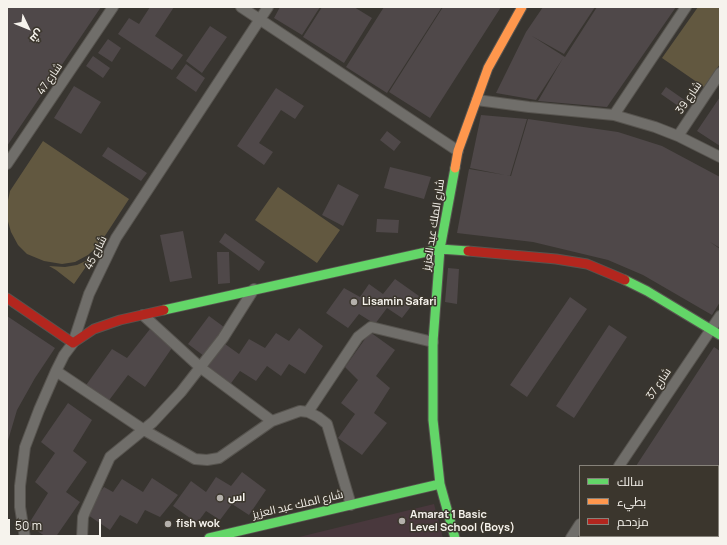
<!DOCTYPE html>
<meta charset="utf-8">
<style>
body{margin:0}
#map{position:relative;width:727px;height:545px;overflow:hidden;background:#383530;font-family:Manrope,Cairo,sans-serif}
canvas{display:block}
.frame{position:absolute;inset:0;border:8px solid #f6f3ed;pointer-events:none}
.legend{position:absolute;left:579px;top:465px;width:140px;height:72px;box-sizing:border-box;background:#3b362d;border:1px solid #86827a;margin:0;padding:5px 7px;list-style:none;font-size:12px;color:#f6f3ed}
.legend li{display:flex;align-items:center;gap:8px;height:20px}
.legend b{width:20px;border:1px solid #86827a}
.north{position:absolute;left:8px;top:8px;width:40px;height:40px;-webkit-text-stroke:3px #3b362d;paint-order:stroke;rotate:133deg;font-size:11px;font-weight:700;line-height:16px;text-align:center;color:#f6f3ed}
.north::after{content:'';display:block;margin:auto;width:14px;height:18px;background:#f6f3ed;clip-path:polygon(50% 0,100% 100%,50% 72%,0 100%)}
.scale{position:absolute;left:8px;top:519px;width:93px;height:18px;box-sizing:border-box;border:2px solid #f6f3ed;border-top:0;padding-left:5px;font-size:12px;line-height:14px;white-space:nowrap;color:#f6f3ed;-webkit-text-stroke:3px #3b362d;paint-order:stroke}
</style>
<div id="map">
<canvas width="727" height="545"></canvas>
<div class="frame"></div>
<ul class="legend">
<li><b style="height:5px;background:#63d668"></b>سالك</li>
<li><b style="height:5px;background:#ff974d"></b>بطيء</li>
<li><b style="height:5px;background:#b3261e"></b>مزدحم</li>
</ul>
<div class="north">ش</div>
<div class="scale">50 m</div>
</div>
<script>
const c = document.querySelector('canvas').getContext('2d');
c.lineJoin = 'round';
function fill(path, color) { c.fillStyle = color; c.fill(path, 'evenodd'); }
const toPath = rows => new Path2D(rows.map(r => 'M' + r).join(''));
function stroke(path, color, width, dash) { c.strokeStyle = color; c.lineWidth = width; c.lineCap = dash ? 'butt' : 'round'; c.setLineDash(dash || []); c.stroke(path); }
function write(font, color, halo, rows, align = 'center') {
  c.font = font + ' Manrope,Cairo,sans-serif'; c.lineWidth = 3; c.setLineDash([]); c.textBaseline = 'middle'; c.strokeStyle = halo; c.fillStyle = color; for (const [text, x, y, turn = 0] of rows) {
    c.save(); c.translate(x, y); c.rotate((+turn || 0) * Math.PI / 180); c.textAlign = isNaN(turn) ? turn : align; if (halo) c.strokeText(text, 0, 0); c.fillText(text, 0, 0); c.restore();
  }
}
fill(toPath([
 [434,504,443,538,295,538]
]), '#49383d');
fill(toPath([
 [698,7,720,7,720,64,704,87,662,58],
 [43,141,129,199,99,245,88,255,75,262,62,264,44,261,27,254,18,245,11,232,7,218,7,205,10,191],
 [278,187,340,230,317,263,255,220],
 [92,258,74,284,56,270,49,266,65,267,77,265]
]), '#625840');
fill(toPath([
 [7,7,101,7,7,146],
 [150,7,174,7,155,36,183,55,172,70,118,34,129,18,139,24],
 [280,7,320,7,302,35,274,18],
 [322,7,354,7,372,18,344,63,303,37],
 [384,7,442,7,387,93,346,67],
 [443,7,501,7,430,118,389,92],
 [543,7,595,7,564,54,532,36,565,57,597,7,676,7,607,107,538,101,563,58,536,100,496,93,526,32],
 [210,26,227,37,202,73,186,61],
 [108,39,121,48,112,62,98,53],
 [93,56,110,68,103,78,86,66],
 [186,64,205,78,196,92,176,78],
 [74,86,101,102,81,134,54,118],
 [666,87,686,101,681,108,661,94],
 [276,88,304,106,295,119,281,110,259,143,273,152,264,165,237,146],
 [720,97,720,146,697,131],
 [481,115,527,119,510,176,470,168],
 [528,119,618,132,662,146,720,177,720,248,710,242,720,249,720,302,712,315,643,275,608,260,533,242,457,233,469,169,511,176],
 [387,131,401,142,394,151,380,140],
 [108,147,147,173,141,181,102,156],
 [390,167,431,177,424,199,384,188],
 [338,184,359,195,343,226,322,215],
 [377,219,399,220,398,233,376,232],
 [183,231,192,278,170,282,160,235],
 [225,233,265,262,259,271,219,242],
 [217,252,229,252,230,283,218,284],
 [448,268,459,269,457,304,445,302],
 [395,279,419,296,402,318,387,308,375,324,359,314,348,328,326,313,344,288,360,297,369,284,383,294],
 [570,297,587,309,527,397,510,385],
 [7,316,55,348,35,378,17,410,7,444],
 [209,316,224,327,204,356,188,344],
 [609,325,627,337,574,418,556,406],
 [299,328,323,346,305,374,289,364,281,376,267,366,256,381,240,371,229,386,206,369,225,344,239,354,249,339,265,348,276,333,289,341],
 [150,329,174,345,145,387,128,375,107,403,84,388,112,349,127,358],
 [370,332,395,350,376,376,390,388,374,413,387,423,362,455,338,438,355,414,341,403,358,380,345,367],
 [714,347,720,351,720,538,608,538,605,536,718,536,718,466,636,466],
 [68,403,92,420,73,451,87,462,66,492,80,502,55,538,48,538,28,525,48,493,35,482,55,453,41,442],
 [242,472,266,490,249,515,232,504,220,520,206,511,197,523,173,506,191,481,206,492,216,477,231,486],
 [152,478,178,495,160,517,145,510,137,524,120,515,110,530,85,513,104,487,113,492,122,479,143,492],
 [7,520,8,520,11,538,7,538]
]), '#4f4849');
const street = toPath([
 [241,7,458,151],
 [477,100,529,107,614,115,655,127,678,136,720,157],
 [614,115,686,7],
 [678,136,720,73],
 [7,164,113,7],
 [143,315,201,368,272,421],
 [56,371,144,430,195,459,207,460,219,458,272,421,300,411,308,412,318,417,327,424,351,505],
 [308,412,358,337,371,327,433,342],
 [619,466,720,316],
 [589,536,592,538],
 [25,538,20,507,20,486,25,447,39,410,56,371,64,355,73,343,89,294,116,238,268,7],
 [82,538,83,517,85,512,110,457,153,422,181,392,223,338,254,289],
 [571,538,580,524]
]);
const fast = toPath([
 [455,168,440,249,433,342,433,420,440,484,455,538],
 [625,280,647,291,720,335],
 [164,310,440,249,468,251],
 [209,538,440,484]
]);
const slow = toPath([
 [455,168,458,151,488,68,522,7]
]);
const jam = toPath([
 [468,251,556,259,587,264,625,280],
 [7,298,73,343,94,329,120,320,164,310]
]);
stroke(street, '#57544f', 12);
stroke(fast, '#57544f', 11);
stroke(slow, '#57544f', 11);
stroke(jam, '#57544f', 11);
stroke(street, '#706e6a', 10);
stroke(fast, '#63d668', 9);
stroke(slow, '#ff974d', 9);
stroke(jam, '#b3261e', 9);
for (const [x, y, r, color] of [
 [354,302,4,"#b4b0ab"],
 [220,498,4,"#b4b0ab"],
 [402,521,4,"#b4b0ab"],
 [168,524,4,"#b4b0ab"]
]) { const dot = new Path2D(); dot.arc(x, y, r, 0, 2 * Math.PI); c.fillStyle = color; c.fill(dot); stroke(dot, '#3b362d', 1.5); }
write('11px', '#f6f3ed', '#3b362d', [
 ["شارع 47",50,79,-56],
 ["شارع 39",689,98,-56],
 ["شارع الملك عبد العزيز",434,225,-81],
 ["شارع 45",96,253,-63],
 ["شارع 37",659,384,-56],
 ["شارع الملك عبد العزيز",298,505,-13]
]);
write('bold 11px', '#f6f3ed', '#3b362d', [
 ["Lisamin Safari",362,302],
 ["اس",228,498],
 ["Amarat 1 Basic",410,515],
 ["Level School (Boys)",410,528],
 ["fish wok",176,524]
], 'left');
</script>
